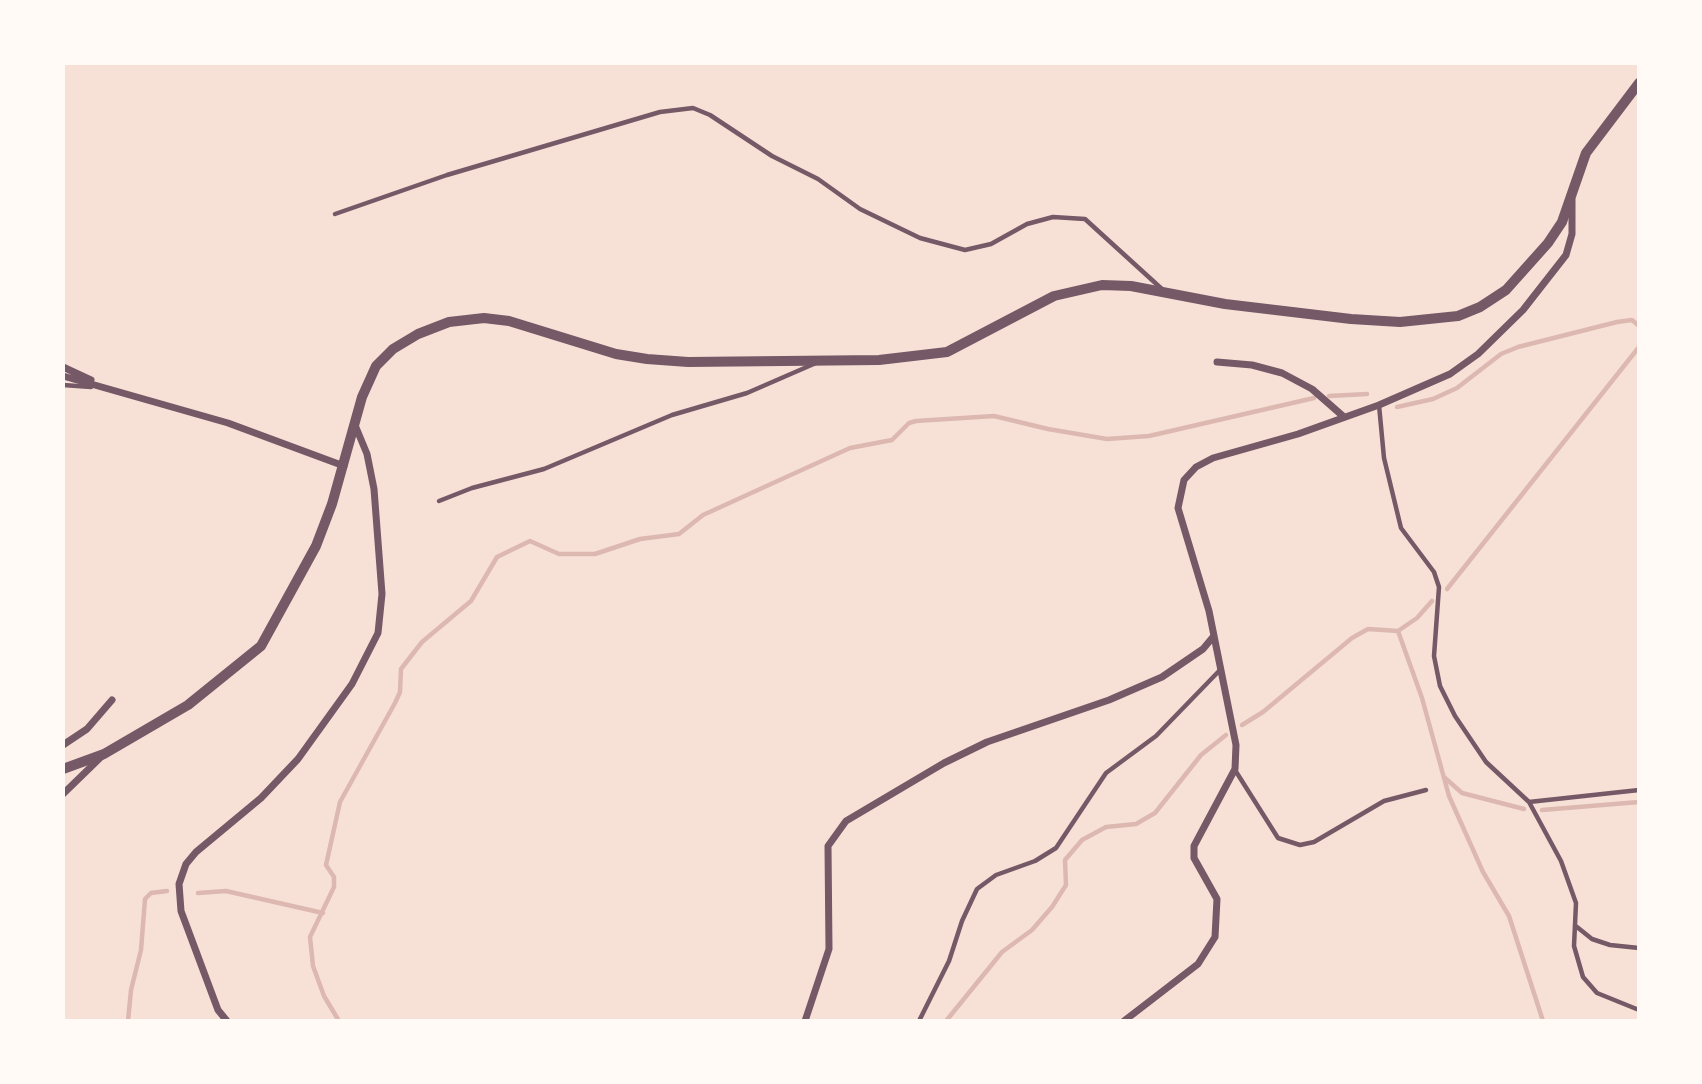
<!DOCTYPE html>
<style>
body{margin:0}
#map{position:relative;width:1702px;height:1084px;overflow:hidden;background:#f7e1d7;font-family:Roboto,sans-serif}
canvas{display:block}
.frame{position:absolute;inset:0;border:65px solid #fffaf5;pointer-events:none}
</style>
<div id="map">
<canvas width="1702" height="1084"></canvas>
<div class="frame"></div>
</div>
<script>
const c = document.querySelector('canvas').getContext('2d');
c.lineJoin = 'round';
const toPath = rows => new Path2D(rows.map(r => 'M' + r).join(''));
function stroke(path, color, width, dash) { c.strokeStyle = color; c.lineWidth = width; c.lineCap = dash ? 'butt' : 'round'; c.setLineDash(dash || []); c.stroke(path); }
stroke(toPath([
 [1329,396,1367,394],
 [1397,407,1433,399,1457,388,1501,354,1518,347,1617,322,1632,320,1639,326],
 [1447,589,1639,347],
 [1398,631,1422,698,1449,796,1483,872,1509,916,1543,1021],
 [1242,725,1263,712,1352,638,1368,629,1398,631,1417,618,1432,601],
 [1445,778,1462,793,1524,809],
 [1542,810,1639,802],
 [198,893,226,891,323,913],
 [128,1021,131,990,141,950,145,899,151,893,167,891],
 [339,1021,324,996,313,966,310,937,334,887,334,877,326,865,340,802,395,703,400,692,401,669,422,642,471,601,497,557,530,541,559,554,595,554,640,539,679,534,703,515,850,448,892,440,909,423,916,421,994,416,1048,429,1107,439,1149,436,1314,398],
 [946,1021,1002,952,1032,930,1052,907,1066,885,1065,860,1082,840,1106,827,1136,824,1155,813,1201,755,1226,735]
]), '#dcb8b0', 4.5);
stroke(toPath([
 [335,214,447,175,660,112,693,108,710,115,772,156,818,179,860,209,920,238,965,250,991,244,1027,224,1053,217,1085,219,1163,290],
 [63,385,91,387],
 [1379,405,1384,458,1401,528,1434,572,1439,587,1434,656,1440,686,1455,716,1486,762,1529,802,1561,861,1576,903,1574,946,1583,977,1597,993,1639,1010],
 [439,501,472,488,544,469,672,415,747,393,816,363],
 [1235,770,1278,838,1300,845,1314,842,1384,801,1426,790],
 [1529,802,1639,790],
 [1577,927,1592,939,1610,945,1639,948],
 [919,1021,949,961,962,921,977,889,996,875,1035,861,1056,848,1106,773,1156,736,1220,670]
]), '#755966', 4.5);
stroke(toPath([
 [1217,362,1252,365,1282,373,1312,389,1344,417],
 [63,367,91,380],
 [63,376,228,423,344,466],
 [63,745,87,729,112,700],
 [63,794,101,757],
 [227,1021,218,1010,181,911,179,884,186,864,196,852,261,798,298,759,352,684,378,633,382,594,374,489,367,454,355,425],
 [805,1021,829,949,828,846,846,821,944,763,987,742,1109,700,1162,677,1203,649,1213,637],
 [1124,1021,1198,964,1215,937,1217,899,1194,858,1194,846,1235,769,1236,745,1209,611,1178,508,1184,480,1196,467,1213,458,1298,434,1379,405,1450,374,1478,354,1523,310,1566,255,1572,234,1572,200]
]), '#755966', 7);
stroke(toPath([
 [63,769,104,754,188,705,261,646,316,546,332,504,362,397,376,366,393,349,418,334,449,322,484,318,509,321,616,354,647,359,688,362,879,360,947,352,1054,296,1102,285,1131,286,1225,304,1351,319,1400,322,1458,316,1480,307,1506,290,1548,243,1562,222,1586,153,1639,83]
]), '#755966', 10);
</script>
